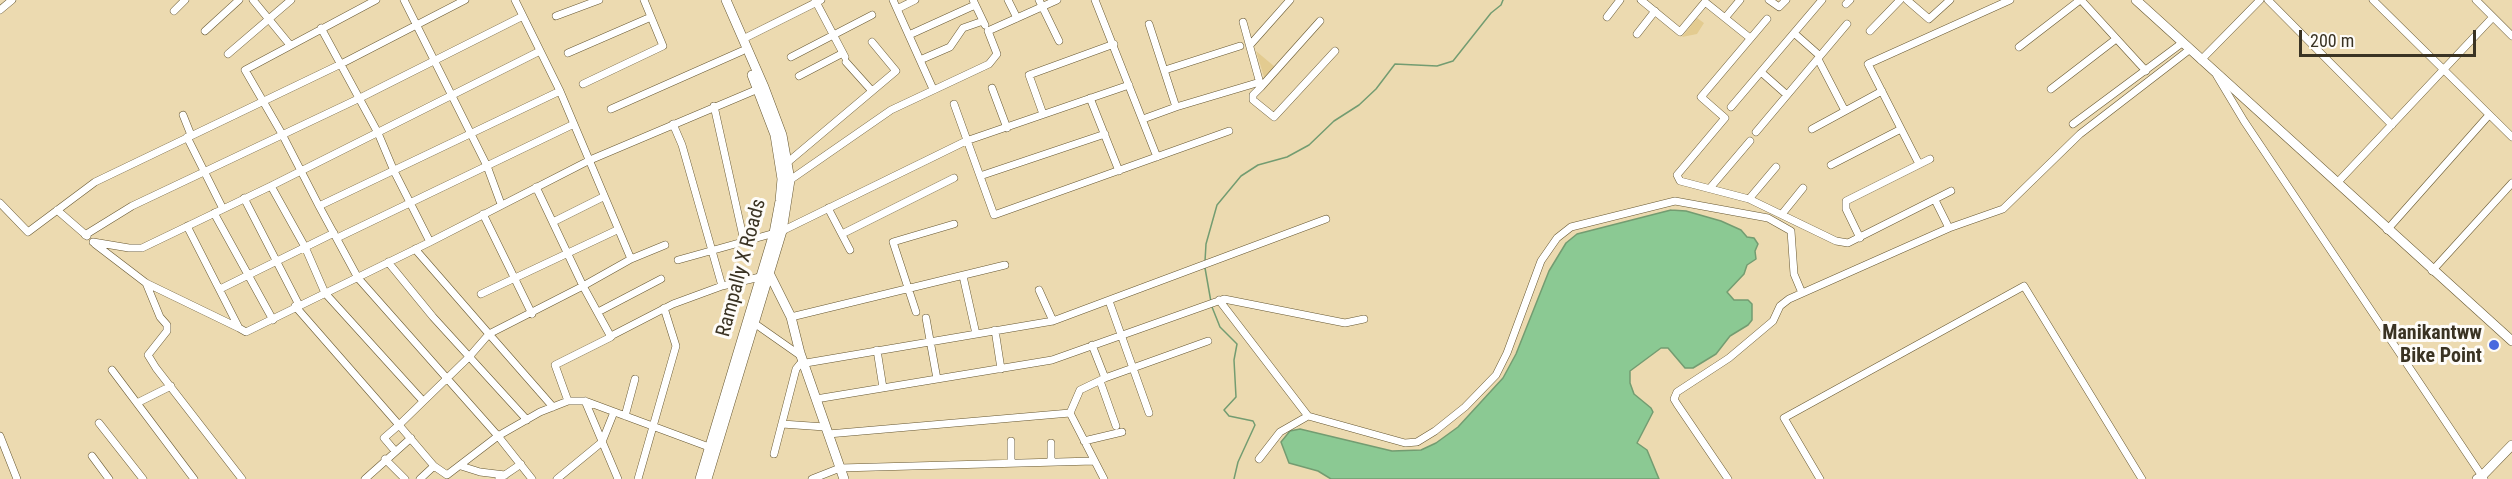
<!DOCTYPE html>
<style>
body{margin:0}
#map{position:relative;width:2512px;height:479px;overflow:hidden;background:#ecdab0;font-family:"Roboto Condensed",sans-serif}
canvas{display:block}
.scale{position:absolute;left:2299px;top:30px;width:177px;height:27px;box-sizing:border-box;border:3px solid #3a3323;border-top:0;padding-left:8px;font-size:18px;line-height:21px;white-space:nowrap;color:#3a3323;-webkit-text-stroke:4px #fefcf8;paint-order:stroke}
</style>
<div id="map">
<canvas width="2512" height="479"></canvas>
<div class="scale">200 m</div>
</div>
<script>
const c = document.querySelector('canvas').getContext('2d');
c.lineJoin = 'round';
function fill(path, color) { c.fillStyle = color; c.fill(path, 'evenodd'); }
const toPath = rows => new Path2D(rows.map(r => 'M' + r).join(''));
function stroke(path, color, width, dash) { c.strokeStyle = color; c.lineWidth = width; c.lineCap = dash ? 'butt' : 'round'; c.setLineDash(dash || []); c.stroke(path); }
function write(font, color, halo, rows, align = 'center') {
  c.font = font + ' "Roboto Condensed",sans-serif'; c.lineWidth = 6; c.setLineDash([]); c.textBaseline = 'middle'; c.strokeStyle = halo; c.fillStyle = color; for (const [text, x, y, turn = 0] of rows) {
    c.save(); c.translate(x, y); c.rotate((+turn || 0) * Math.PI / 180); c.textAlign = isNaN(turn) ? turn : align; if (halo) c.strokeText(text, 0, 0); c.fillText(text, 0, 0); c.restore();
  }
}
fill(toPath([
 [1697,18,1704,23,1697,34,1682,37],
 [1256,51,1275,67,1265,80]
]), '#e3cb90');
const water = toPath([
 [1671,210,1686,211,1721,221,1741,230,1747,237,1754,238,1758,244,1755,251,1756,259,1747,265,1744,274,1727,292,1734,300,1748,300,1752,304,1752,320,1748,325,1730,336,1716,354,1693,368,1685,368,1668,348,1661,348,1630,371,1630,383,1634,394,1651,408,1653,412,1637,443,1647,450,1659,479,1331,479,1318,471,1289,463,1281,442,1290,431,1300,429,1392,451,1421,450,1436,443,1458,427,1503,378,1516,354,1549,271,1566,243,1577,234,1671,210]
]);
fill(water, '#8bc993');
stroke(water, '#739c71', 1.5);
stroke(toPath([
 [1205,261,1206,244,1217,205,1241,176,1258,165,1287,157,1309,145,1334,121,1359,105,1376,89,1395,64,1437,66,1453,61,1491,13,1501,5,1503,0],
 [1205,268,1211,302],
 [1212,307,1220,327,1237,344,1234,360,1236,397,1224,410,1229,416,1253,421,1255,425,1238,462,1234,479]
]), '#739c71', 1.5);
const street = toPath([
 [253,0,290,45],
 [376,0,245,70,282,134,319,206,358,278,498,436,532,479],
 [404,0,487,166,501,204],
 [515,0,560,91,631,259,665,245],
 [815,0,845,57],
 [893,0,933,89],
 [973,0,985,25],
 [1008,0,1017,18],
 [1039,0,1059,41],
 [1095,0,1157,157],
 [1641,0,1680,32,1705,2,1750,38],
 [1769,0,1779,7,1786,0],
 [1907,0,1929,19,1950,0],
 [2081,0,2146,71],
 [2268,0,2392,125],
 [2373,0,2512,137],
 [2476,0,2512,36],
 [1846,4,1850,0],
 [897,9,915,0],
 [0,10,12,0],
 [174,11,185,0],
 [556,16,599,0],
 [1607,17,1620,0],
 [1725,18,1740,0],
 [1767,19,1701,97,1725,118,1677,175,1680,181,1749,199,1836,241,1848,243,1951,191],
 [1243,22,1261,87,1253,95,1253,100,1274,117,1335,51],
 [1149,24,1176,107],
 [321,28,378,133,394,171,430,242],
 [205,31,239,0],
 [1870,31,1900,0],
 [1794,33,1820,56],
 [1637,34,1655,11],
 [909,35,975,5],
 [743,39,821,0],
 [1250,45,1290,0],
 [2019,47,2080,0],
 [568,53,651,17],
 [228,54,291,0],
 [791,57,872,15],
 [1818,59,1845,111],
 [920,60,950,47,963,28,983,21],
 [2201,60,2260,0],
 [846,62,872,91],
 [1165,70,1240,46],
 [1761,72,1787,95],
 [799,76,843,53],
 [2217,76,2244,121,2484,479],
 [583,84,663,46,644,0],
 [1261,87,1320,21],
 [992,88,1007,128],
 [2051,89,2116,39],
 [1090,98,1119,171],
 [954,104,994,215,1229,131],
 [714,106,744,241],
 [1731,107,1822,0],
 [611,109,742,51],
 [1043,114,1029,75,1114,44],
 [183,115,191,135],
 [1143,119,1176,107,1260,82],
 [673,124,682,145,722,286],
 [2073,124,2182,43],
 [1812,129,1882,91],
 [1756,132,1847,24],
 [187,137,223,209],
 [788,162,896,71,872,42],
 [1919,164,1868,64,2010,0],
 [1831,165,1901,129],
 [980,176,1105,134],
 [790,180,891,110,989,64,997,54,988,31,1057,0],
 [2337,183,2493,17],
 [271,186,305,247,325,293,423,401],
 [536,187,583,286,631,259],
 [1710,188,1750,141],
 [244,198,299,305],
 [1749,199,1776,167],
 [1935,200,1949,228,2003,209,2080,134,2189,50],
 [0,203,28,232,95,182,341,64,465,0],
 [319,206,560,91],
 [828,208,850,250],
 [57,210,87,236],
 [214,213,273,320],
 [483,214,532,314],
 [1782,214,1803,188],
 [553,222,603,197],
 [187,226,239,328,246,332,430,242,590,160,758,89],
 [2387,230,2489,115],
 [842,234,954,178],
 [85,235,132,206,360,98,523,16],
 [337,238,574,124],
 [1860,238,1846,209,1846,201,1930,159],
 [93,242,129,248,142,248,271,186,540,51],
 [95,244,146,283,239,328],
 [415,249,489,334,469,357,399,425,434,466,420,479],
 [678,260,782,231,966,141,1129,85],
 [388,262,433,317,527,420],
 [2432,271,2512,183],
 [963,276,976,334],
 [146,283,160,317,167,325,167,331,148,355,156,368,242,479],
 [220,289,334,233],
 [1039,290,1053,321],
 [481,294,617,230],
 [1219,300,1308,416],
 [1109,301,1149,413],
 [295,306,399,425,384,438,395,451],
 [598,312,661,279],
 [916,312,893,242,954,224],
 [791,317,1005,265],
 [926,318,937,379],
 [754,323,801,356],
 [995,330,1001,369],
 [611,336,673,304,722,286,760,277],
 [877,350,883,388],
 [112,370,194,479],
 [1105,378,1208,341],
 [1100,381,1116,426],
 [816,399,1052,360,1224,299,1345,323,1364,319],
 [585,401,618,479],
 [137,403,171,386],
 [553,407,489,334,583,286,611,337,555,365,568,401],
 [1070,413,1080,390,1105,378,1092,345],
 [1070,413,1104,479],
 [625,416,635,379],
 [99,423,143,479],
 [782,424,825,427],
 [828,434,1070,413],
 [0,436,17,479],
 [1011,441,1011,462],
 [1084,441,1122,432],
 [1051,443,1051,461],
 [774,454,796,369,800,364,1053,321,1326,219],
 [92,456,109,479],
 [385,459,405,479],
 [1259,459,1280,432,1308,416,1405,443,1417,442,1435,431,1465,407,1496,375,1507,353,1541,261,1557,238,1571,227,1675,201,1768,218,1791,231,1794,274,1802,293],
 [434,466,447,475,498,436,540,412,568,401,585,401,709,447],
 [461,466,480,472,505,475],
 [365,479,411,438],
 [499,479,521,464],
 [557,479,602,442,614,412],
 [638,479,676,346,664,308],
 [812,479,840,468,1094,461],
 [1728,479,1677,404,1674,399,1677,392,1729,358,1773,321,1780,306,1789,299,1949,228],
 [1820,479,1784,418,2024,286,2142,479]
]);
const secondary = toPath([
 [2136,0,2512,341],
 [768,271,791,317,800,353,844,479],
 [700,479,774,233,780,201,782,179,775,135,752,75],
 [707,479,782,231,790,180,782,135,764,87,726,0],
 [2477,479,2482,476,2512,445]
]);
stroke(street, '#665731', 8);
stroke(secondary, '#665731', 10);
stroke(street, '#fff', 7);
stroke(secondary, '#fff', 9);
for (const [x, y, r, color] of [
 [2494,345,6,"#496ade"]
]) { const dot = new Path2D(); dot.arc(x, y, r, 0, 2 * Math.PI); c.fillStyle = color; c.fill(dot); stroke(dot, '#fefcf8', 2); }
write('20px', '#3a3323', '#fefcf8', [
 ["Rampally X Roads",742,268,-75]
]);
write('bold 20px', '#3a3323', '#fefcf8', [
 ["Manikantww",2482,334],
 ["Bike Point",2482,357]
], 'right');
</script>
